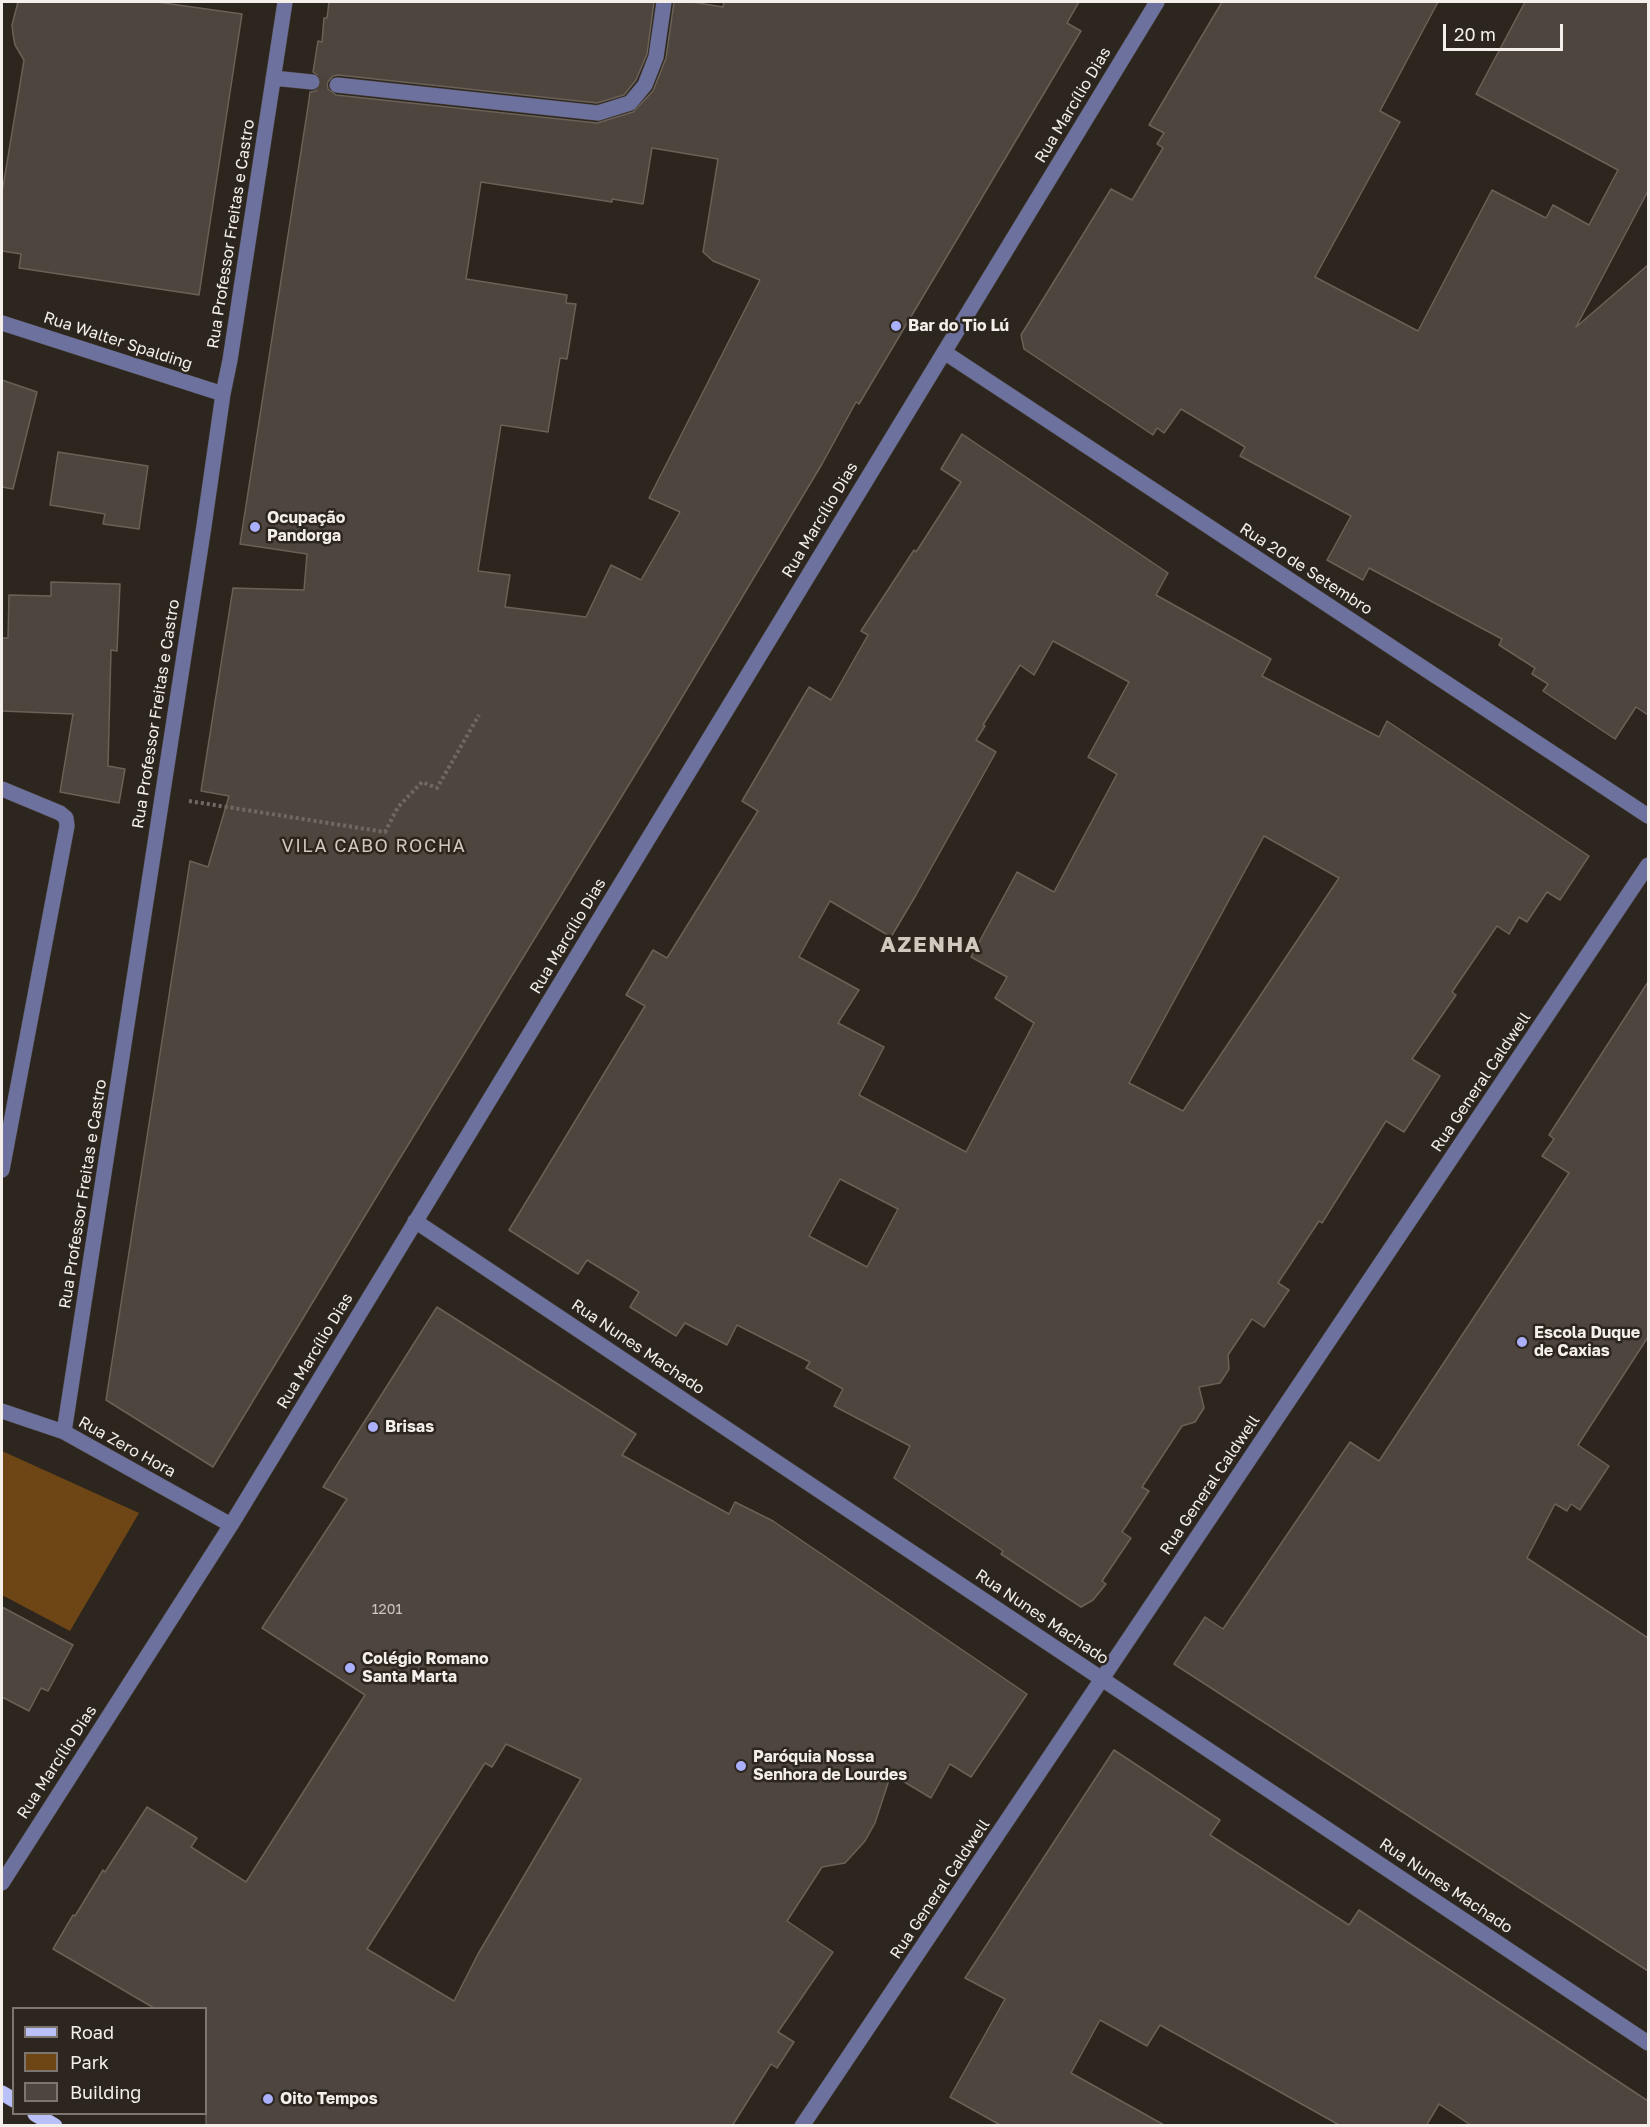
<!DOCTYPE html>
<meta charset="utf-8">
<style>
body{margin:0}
#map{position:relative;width:1650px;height:2127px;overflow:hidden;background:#2d261e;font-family:"Golos Text",sans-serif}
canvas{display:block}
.frame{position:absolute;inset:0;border:3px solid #f4efea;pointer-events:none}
.legend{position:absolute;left:12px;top:2007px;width:195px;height:108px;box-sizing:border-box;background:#2d261e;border:2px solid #7d7670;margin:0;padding:8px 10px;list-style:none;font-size:18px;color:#f4efea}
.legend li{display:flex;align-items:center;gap:12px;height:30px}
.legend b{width:30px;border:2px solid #7d7670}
.scale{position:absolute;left:1443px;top:24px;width:120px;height:27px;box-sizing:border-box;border:3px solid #f4efea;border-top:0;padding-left:8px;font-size:18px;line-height:21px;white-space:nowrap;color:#f4efea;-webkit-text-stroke:4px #2d261e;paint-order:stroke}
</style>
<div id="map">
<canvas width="1650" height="2127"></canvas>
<div class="frame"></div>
<ul class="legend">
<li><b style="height:8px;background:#bac0f8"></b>Road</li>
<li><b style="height:16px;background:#6e4615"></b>Park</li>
<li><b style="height:16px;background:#4e463e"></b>Building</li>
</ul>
<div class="scale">20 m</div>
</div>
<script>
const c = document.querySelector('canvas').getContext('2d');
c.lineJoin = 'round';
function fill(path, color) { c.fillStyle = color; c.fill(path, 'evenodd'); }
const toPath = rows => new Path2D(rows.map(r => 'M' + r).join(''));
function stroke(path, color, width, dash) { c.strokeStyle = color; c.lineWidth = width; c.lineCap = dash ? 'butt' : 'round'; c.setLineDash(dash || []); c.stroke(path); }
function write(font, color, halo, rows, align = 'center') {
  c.font = font + ' "Golos Text",sans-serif'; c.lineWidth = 5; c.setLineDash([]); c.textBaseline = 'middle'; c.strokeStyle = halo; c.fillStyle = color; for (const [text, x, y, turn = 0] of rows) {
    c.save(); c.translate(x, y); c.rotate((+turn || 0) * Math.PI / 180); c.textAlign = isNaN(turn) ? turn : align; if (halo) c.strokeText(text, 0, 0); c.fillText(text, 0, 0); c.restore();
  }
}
fill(toPath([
 [2,1451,139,1513,70,1631,2,1595]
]), '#6e4615');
const building = toPath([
 [18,2,157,2,242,14,199,295,19,268,21,254,2,251,2,193,24,60,15,45,13,34,12,25,18,2],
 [329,2,654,2,647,54,636,80,624,95,597,103,338,75,333,76,327,83,328,89,336,95,597,123,633,112,653,91,666,58,674,2,692,2,723,7,724,2,1079,2,1067,23,1081,31,859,404,856,402,822,464,663,729,386,1181,213,1467,106,1400,190,861,208,867,229,796,201,791,233,588,304,590,307,554,240,544,309,100,310,92,316,91,322,84,321,78,313,72,318,41,322,42,324,18,327,18,329,2],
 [652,148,718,159,703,252,713,261,760,280,649,498,680,512,641,580,611,565,586,617,505,607,510,575,478,571,501,425,548,432,560,358,567,359,576,304,566,303,567,295,466,279,481,182,612,202,612,199,643,204,652,148],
 [1222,2,1438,2,1380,111,1400,122,1315,277,1418,331,1492,190,1546,218,1553,205,1589,225,1618,170,1476,94,1525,2,1648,2,1648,191,1576,327,1648,265,1648,715,1636,707,1615,739,1543,691,1548,684,1532,674,1535,668,1499,645,1502,639,1369,568,1363,580,1327,560,1351,516,1240,456,1245,447,1181,409,1164,433,1157,428,1153,435,1024,349,1021,335,1111,189,1132,200,1163,148,1157,144,1164,133,1149,125,1222,2],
 [2,380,37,392,13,489,2,487,2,380],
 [962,434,1168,573,1156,595,1271,659,1262,676,1379,737,1387,721,1589,856,1560,900,1547,892,1527,922,1519,917,1509,934,1497,926,1452,992,1456,995,1412,1059,1440,1076,1404,1132,1386,1121,1322,1223,1319,1221,1278,1283,1289,1290,1264,1327,1252,1319,1228,1355,1229,1369,1220,1383,1199,1387,1204,1408,1195,1422,1182,1426,1142,1487,1149,1491,1122,1532,1131,1538,1102,1581,1106,1584,1093,1600,1081,1607,1001,1554,1003,1551,894,1478,910,1446,834,1406,843,1389,806,1368,810,1362,737,1325,727,1345,685,1323,676,1336,630,1307,639,1292,587,1260,578,1274,509,1230,645,1006,626,995,653,950,667,958,758,811,742,801,809,687,831,700,868,635,861,631,914,550,916,552,961,482,941,469,962,434],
 [1053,641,1129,682,1088,757,1117,774,1054,892,1017,872,971,957,1007,977,995,998,1034,1023,966,1152,859,1095,884,1047,838,1023,859,990,799,957,830,901,891,937,916,895,996,752,976,740,985,726,983,725,1020,665,1034,675,1053,641],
 [1264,836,1339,878,1183,1111,1129,1083,1264,836],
 [840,1179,898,1209,867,1267,809,1236,840,1179],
 [58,452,148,466,139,529,103,524,105,514,50,505,58,452],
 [51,582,120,584,117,651,111,650,108,766,125,769,119,803,60,792,73,714,2,711,2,638,8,638,9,595,51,596,51,582],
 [1648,982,1648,1337,1578,1445,1609,1466,1580,1510,1571,1504,1567,1511,1555,1504,1527,1558,1648,1638,1648,1971,1174,1664,1205,1617,1223,1629,1350,1442,1379,1461,1569,1173,1542,1156,1554,1139,1549,1135,1648,982],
 [437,1307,636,1434,622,1455,729,1514,735,1502,773,1521,1027,1694,971,1777,950,1764,931,1798,891,1774,875,1823,865,1841,845,1863,822,1867,787,1921,833,1952,778,2032,794,2042,777,2068,771,2064,732,2126,206,2126,206,2008,154,2008,53,1949,73,1915,75,1916,103,1870,105,1872,147,1807,197,1838,191,1847,246,1882,365,1695,262,1628,347,1499,323,1487,437,1307],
 [506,1744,581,1779,478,1954,454,2001,367,1949,485,1763,492,1767,506,1744],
 [2,1607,73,1645,48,1691,41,1688,29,1711,2,1697,2,1607],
 [1114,1750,1220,1820,1210,1835,1349,1925,1359,1910,1648,2101,1648,2126,1472,2126,1439,2104,1426,2126,1341,2126,1160,2025,1147,2046,1100,2020,1071,2073,1166,2126,1002,2126,950,2097,1005,1999,965,1978,1114,1750]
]);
fill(building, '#4e463e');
stroke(building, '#6a6259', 1.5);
stroke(toPath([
 [312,82,337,85]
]), '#4b443d', 15, [15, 8]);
const minor = toPath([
 [273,78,312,82],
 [337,85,598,113,630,103,645,85,656,57,664,2],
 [2,323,223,394],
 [944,352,1648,816],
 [2,789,60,813,66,818,67,826,2,1170],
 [415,1221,1648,2043],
 [2,1411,64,1432,231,1525],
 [64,1432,204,526,223,394,230,360,285,2],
 [2,1883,231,1525,1157,2],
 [802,2126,1648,865]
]);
const major = toPath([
 [2,2093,14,2100],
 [35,2114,55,2126]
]);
stroke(minor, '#49423b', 16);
stroke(major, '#49423b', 16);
stroke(toPath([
 [189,801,385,832,398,807,422,782,437,788,479,715]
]), '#6f6962', 4, [3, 3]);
stroke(minor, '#6d719e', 15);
stroke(major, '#bac0f8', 15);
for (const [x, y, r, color] of [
 [896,326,6,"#aab0fc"],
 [255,527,6,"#aab0fc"],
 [1522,1342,6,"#aab0fc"],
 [373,1427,6,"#aab0fc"],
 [350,1668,6,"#aab0fc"],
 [741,1766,6,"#aab0fc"],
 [268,2099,6,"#aab0fc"]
]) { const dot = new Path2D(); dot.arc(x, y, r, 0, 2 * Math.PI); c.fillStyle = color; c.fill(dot); stroke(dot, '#2d261e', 2); }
write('14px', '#cac5bf', null, [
 ["1201",387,1610]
]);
write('16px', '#f4efea', '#2d261e', [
 ["Rua Marcílio Dias",1073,105,-59],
 ["Rua Professor Freitas e Castro",231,234,-81],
 ["Rua Walter Spalding",118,341,18],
 ["Rua Marcílio Dias",820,520,-59],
 ["Rua 20 de Setembro",1306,569,33],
 ["Rua Professor Freitas e Castro",156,714,-81],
 ["Rua Marcílio Dias",568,936,-59],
 ["Rua General Caldwell",1481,1082,-56],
 ["Rua Professor Freitas e Castro",83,1194,-81],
 ["Rua Nunes Machado",638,1347,34],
 ["Rua Marcílio Dias",315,1351,-59],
 ["Rua Zero Hora",127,1447,29],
 ["Rua General Caldwell",1210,1485,-56],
 ["Rua Nunes Machado",1042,1617,34],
 ["Rua Marcílio Dias",57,1762,-57],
 ["Rua Nunes Machado",1446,1886,34],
 ["Rua General Caldwell",940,1889,-56]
]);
write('bold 16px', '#f4efea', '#2d261e', [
 ["Bar do Tio Lú",908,326],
 ["Ocupação",267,518],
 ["Pandorga",267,536],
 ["Escola Duque",1534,1333],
 ["de Caxias",1534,1351],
 ["Brisas",385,1427],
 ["Colégio Romano",362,1659],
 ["Santa Marta",362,1677],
 ["Paróquia Nossa",753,1757],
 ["Senhora de Lourdes",753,1775],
 ["Oito Tempos",280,2099]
], 'left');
c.letterSpacing = '1.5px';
write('18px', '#d1c8be', '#2d261e', [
 ["VILA CABO ROCHA",374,846]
]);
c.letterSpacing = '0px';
c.letterSpacing = '1.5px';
write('bold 22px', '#d1c8be', '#2d261e', [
 ["AZENHA",931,945]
]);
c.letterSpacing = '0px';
</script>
